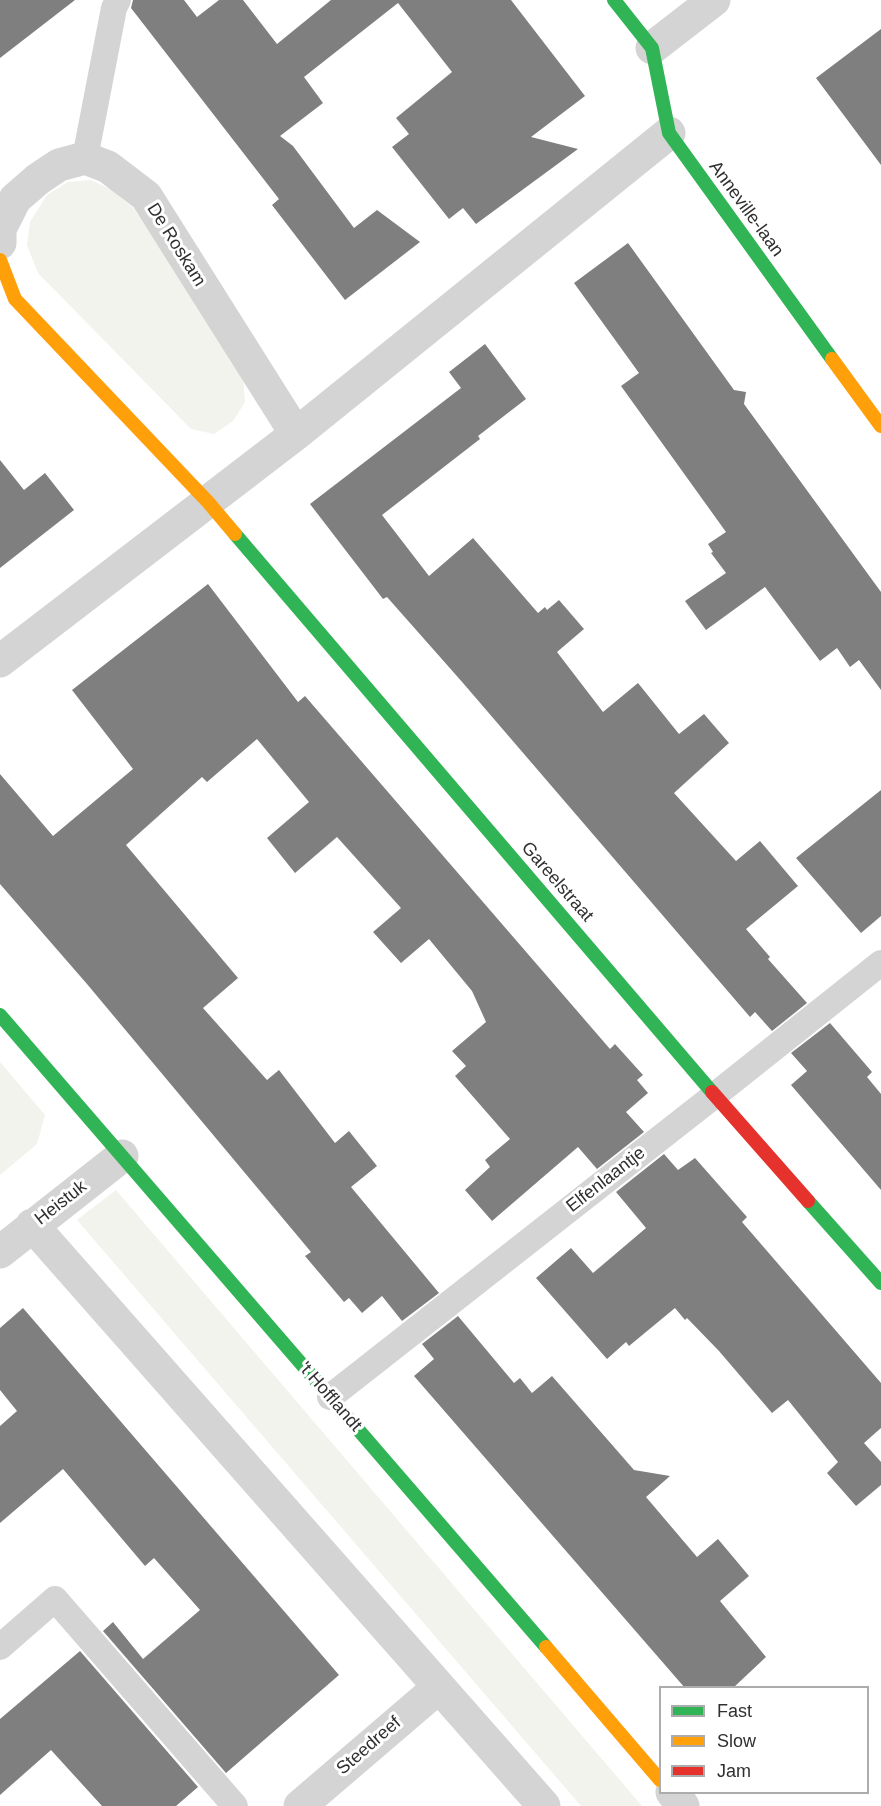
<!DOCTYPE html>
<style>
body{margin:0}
#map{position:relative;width:881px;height:1806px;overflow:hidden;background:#fff;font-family:Helvetica,sans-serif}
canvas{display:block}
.legend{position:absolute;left:659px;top:1686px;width:210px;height:108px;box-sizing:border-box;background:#fff;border:2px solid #acacac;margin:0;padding:8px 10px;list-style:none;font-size:18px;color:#303030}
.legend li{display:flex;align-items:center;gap:12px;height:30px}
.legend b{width:30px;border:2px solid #acacac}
</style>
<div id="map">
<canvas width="881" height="1806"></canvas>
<ul class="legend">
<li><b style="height:8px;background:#30b455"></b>Fast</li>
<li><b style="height:8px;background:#ff9f0a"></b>Slow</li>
<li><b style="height:8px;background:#e5322d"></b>Jam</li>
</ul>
</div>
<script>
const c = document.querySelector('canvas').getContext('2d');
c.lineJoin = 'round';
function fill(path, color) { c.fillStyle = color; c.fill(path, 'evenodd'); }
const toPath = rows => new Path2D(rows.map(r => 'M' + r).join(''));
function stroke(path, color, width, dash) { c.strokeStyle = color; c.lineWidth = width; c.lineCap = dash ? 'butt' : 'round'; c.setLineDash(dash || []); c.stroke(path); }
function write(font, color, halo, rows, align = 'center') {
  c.font = font + ' Helvetica,sans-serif'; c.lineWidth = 6; c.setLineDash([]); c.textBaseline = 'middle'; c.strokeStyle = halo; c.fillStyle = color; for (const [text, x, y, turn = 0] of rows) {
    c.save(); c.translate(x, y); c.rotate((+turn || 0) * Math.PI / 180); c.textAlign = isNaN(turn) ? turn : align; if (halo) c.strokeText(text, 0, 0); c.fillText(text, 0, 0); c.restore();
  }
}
fill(toPath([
 [91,180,112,190,134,209,243,375,245,402,233,421,214,434,191,429,38,273,27,245,30,222,47,195,68,182],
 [0,1062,45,1115,37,1144,0,1175],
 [116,1190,642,1806,581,1806,77,1220]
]), '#f1f3ec');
fill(toPath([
 [0,0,75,0,0,58],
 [133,0,184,0,197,17,219,0,243,0,277,44,331,0,511,0,585,96,531,137,578,149,476,224,463,208,449,219,392,147,409,134,396,118,452,72,398,3,304,77,323,103,280,136,293,146,354,228,377,210,420,242,345,300,272,205,279,199,131,8],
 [881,29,881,165,816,78],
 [628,243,734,390,746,392,744,404,881,592,881,690,859,660,850,667,837,648,820,661,765,587,706,630,685,601,726,573,711,553,713,552,708,544,726,532,621,386,639,373,574,283],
 [485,344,526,399,478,436,480,439,382,515,429,576,473,538,538,613,545,607,547,610,559,600,584,629,557,652,603,712,638,683,679,734,704,714,729,743,674,793,736,861,760,841,798,886,746,929,770,957,768,959,807,1003,772,1031,755,1012,750,1017,463,683,387,597,383,599,310,504,461,388,449,372],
 [0,460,24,490,45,473,74,510,0,568],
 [208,584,298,702,305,696,610,1049,615,1044,643,1075,637,1080,648,1093,626,1112,644,1132,597,1169,578,1147,492,1221,465,1190,490,1167,485,1160,510,1139,455,1076,466,1066,452,1051,486,1022,472,991,429,939,401,963,373,932,401,908,337,837,295,873,267,838,309,802,257,739,207,782,202,777,126,845,238,978,203,1008,267,1080,279,1070,335,1143,349,1131,377,1166,351,1187,439,1293,402,1321,382,1296,362,1313,349,1298,344,1302,305,1256,311,1252,87,984,0,884,0,774,53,836,133,769,72,690],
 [881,790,881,916,861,933,796,858],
 [830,1023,872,1072,867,1077,881,1094,881,1190,791,1085,807,1071,791,1053],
 [664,1154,678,1170,695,1158,747,1217,742,1222,881,1383,881,1428,864,1443,881,1462,881,1485,856,1506,827,1473,838,1462,788,1400,772,1413,719,1351,687,1318,685,1320,675,1308,629,1346,626,1342,607,1359,536,1278,571,1248,593,1273,646,1228,616,1192],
 [23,1308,339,1675,226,1773,103,1631,113,1622,143,1659,200,1610,154,1558,145,1566,63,1469,0,1523,0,1426,17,1411,0,1390,0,1328],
 [458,1316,514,1383,520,1378,532,1393,552,1376,634,1470,670,1476,646,1497,697,1557,718,1539,749,1576,720,1601,766,1657,733,1688,685,1688,414,1376,434,1359,422,1344],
 [80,1651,198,1787,176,1806,102,1806,51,1750,0,1795,0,1719]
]), '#7f7f7f');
stroke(toPath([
 [85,158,114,8,118,0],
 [330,1397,715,1095,881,963],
 [0,1647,55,1599,235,1806]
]), '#d4d4d4', 26);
stroke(toPath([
 [652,48,714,0],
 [0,243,0,229,15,199,38,179,59,165,85,158,108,167,146,196,296,434],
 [0,661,296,434,669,133],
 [32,1225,544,1806],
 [0,1252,122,1156],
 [672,1792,683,1806],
 [300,1806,439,1687]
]), '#d4d4d4', 33);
stroke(toPath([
 [614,0,652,48,669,133,832,359],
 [235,534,712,1092],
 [0,1015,546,1647],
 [808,1201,881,1283]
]), '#30b455', 14);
stroke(toPath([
 [0,260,15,299,208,502,235,534],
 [832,359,881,426],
 [546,1647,660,1780]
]), '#ff9f0a', 14);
stroke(toPath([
 [712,1092,808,1201]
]), '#e5322d', 14);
write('18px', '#303030', '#fff', [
 ["Anneville-laan",746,209,54],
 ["De Roskam",176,245,58],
 ["Gareelstraat",557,882,49],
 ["Elfenlaantje",606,1180,-38],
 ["Heistuk",61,1203,-38],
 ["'t Hofflandt",330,1397,49],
 ["Steedreef",369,1746,-41]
]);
</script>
